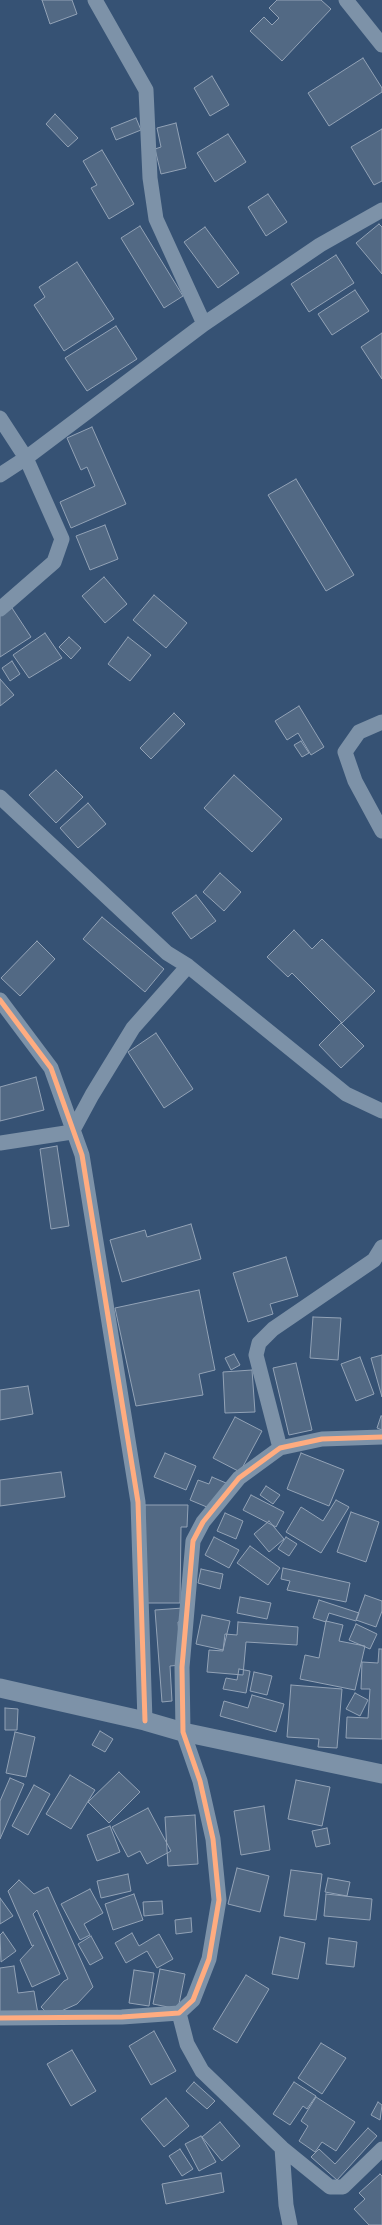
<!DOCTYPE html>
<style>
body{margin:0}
canvas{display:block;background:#365274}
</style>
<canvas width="382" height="2225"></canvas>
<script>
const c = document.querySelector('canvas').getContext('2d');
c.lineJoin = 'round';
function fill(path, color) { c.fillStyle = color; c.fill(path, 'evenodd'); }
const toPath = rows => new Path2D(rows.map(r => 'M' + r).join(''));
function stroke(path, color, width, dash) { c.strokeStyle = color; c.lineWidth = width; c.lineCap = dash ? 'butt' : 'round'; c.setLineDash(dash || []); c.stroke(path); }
const building = toPath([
 [42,0,72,0,77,14,50,24,42,0],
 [277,0,321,0,331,9,282,61,250,31,264,17,272,25,279,18,269,8,277,0],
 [363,58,382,88,382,92,329,126,308,93,363,58],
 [212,76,229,105,210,116,194,88,212,76],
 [55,114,78,138,68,147,46,124,55,114],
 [136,118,141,130,116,140,111,128,136,118],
 [176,123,186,168,161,174,155,149,161,147,157,128,176,123],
 [382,129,382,181,374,185,351,147,382,129],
 [228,134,246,162,215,182,197,153,228,134],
 [102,150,134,204,109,219,91,188,97,185,83,161,102,150],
 [268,194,287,222,266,236,248,207,268,194],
 [379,224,382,227,382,274,356,243,379,224],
 [140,226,183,296,164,308,121,238,140,226],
 [205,227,239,273,218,288,184,242,205,227],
 [336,255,354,283,309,312,291,284,336,255],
 [77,262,114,319,64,351,34,305,45,297,39,287,77,262],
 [355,290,369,311,332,335,318,314,355,290],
 [116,326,137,359,87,391,65,358,116,326],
 [382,333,382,379,361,347,382,333],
 [92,427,126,504,71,528,60,502,95,486,87,467,81,470,67,438,92,427],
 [296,479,354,575,326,591,268,495,296,479],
 [105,525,118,559,90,570,76,536,105,525],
 [104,577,127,604,105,623,82,596,104,577],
 [154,595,187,623,166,648,133,620,154,595],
 [12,608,31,637,0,657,0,616,12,608],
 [45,633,62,658,29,678,13,655,45,633],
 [69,637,81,648,71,659,59,647,69,637],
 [128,637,151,655,130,681,108,664,128,637],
 [12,661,20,674,10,681,2,668,12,661],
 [0,679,14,695,0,706,0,679],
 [299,706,324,747,311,755,298,733,287,740,275,721,299,706],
 [174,713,185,724,151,759,140,748,174,713],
 [301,741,309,753,302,757,294,745,301,741],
 [56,770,83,797,56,823,29,795,56,770],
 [234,775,282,819,252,852,204,808,234,775],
 [88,803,106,824,78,848,60,828,88,803],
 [220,873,241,892,224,911,203,892,220,873],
 [196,895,216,921,191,939,172,913,196,895],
 [102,917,164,969,145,992,83,939,102,917],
 [294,930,312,949,322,939,375,991,342,1023,292,973,288,977,267,957,294,930],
 [37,941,55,959,20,996,1,978,37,941],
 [341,1023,364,1046,341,1068,319,1045,341,1023],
 [156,1033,193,1089,164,1108,128,1052,156,1033],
 [36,1077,44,1110,0,1121,0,1087,36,1077],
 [57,1146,69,1226,51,1229,40,1149,57,1146],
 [191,1224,201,1259,122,1282,110,1240,145,1230,147,1237,191,1224],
 [286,1257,298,1296,270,1304,273,1314,248,1322,233,1273,286,1257],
 [199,1290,215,1370,199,1374,203,1395,136,1406,115,1308,199,1290],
 [313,1317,341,1318,338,1360,310,1358,313,1317],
 [234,1354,240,1365,231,1370,225,1358,234,1354],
 [382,1355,382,1397,371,1358,382,1355],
 [360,1357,374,1394,356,1401,341,1364,360,1357],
 [296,1363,312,1430,289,1435,273,1368,296,1363],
 [252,1370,255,1412,225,1413,223,1372,252,1370],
 [28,1386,33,1414,0,1420,0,1390,28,1386],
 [381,1416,382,1416,382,1430,377,1428,381,1416],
 [235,1417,262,1431,240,1472,213,1458,235,1417],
 [165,1453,196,1466,186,1490,154,1477,165,1453],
 [301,1453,344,1470,329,1506,287,1489,301,1453],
 [61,1472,65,1497,0,1506,0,1480,61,1472],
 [212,1477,226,1483,214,1510,190,1500,198,1480,209,1484,212,1477],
 [266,1486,280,1495,273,1504,260,1495,266,1486],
 [251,1495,284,1512,276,1527,243,1510,251,1495],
 [336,1500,349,1507,321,1553,286,1532,301,1507,323,1521,336,1500],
 [145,1505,188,1505,187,1527,181,1527,180,1603,143,1603,145,1505],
 [351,1512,379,1522,366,1562,337,1552,351,1512],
 [225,1513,243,1521,236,1539,217,1531,225,1513],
 [269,1521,284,1539,269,1552,254,1534,269,1521],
 [214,1537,239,1550,229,1568,205,1555,214,1537],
 [286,1537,297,1544,289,1556,278,1549,286,1537],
 [250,1546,280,1568,268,1585,237,1563,250,1546],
 [283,1568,350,1583,346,1602,287,1590,290,1581,281,1579,283,1568],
 [201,1569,223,1574,220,1589,198,1583,201,1569],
 [365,1595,382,1601,382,1611,376,1627,356,1620,365,1595],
 [240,1597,271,1603,267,1619,237,1613,240,1597],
 [319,1600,359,1613,356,1621,329,1613,326,1622,313,1618,319,1600],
 [183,1608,184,1621,178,1622,181,1665,170,1666,172,1701,162,1702,155,1610,183,1608],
 [202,1615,230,1621,223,1650,196,1644,202,1615],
 [326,1621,343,1625,339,1641,365,1646,355,1690,300,1679,305,1655,319,1658,326,1621],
 [238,1622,298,1627,297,1645,246,1642,243,1675,207,1672,209,1650,223,1651,225,1634,237,1635,238,1622],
 [356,1624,377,1634,370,1649,349,1640,356,1624],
 [379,1649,382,1649,382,1739,346,1738,347,1717,368,1718,370,1689,361,1689,362,1662,378,1663,379,1649],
 [239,1669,250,1671,246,1693,223,1689,226,1678,237,1680,239,1669],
 [254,1672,272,1676,267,1695,250,1691,254,1672],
 [291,1685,342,1689,337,1748,318,1747,319,1739,287,1737,291,1685],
 [355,1693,368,1700,360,1716,346,1709,355,1693],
 [252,1695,284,1704,276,1732,220,1716,224,1701,248,1708,252,1695],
 [5,1708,18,1709,17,1730,5,1730,5,1708],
 [100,1731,113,1739,105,1752,92,1745,100,1731],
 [15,1732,35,1737,26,1777,6,1773,15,1732],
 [119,1772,140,1792,109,1823,88,1802,119,1772],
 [70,1775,95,1790,71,1829,46,1814,70,1775],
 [10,1778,24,1784,0,1839,0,1801,10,1778],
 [296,1780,330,1787,322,1826,288,1819,296,1780],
 [34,1785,50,1794,28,1835,12,1826,34,1785],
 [264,1806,270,1850,241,1855,234,1811,264,1806],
 [148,1808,171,1851,147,1864,140,1851,128,1857,112,1827,148,1808],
 [195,1815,198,1864,168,1866,165,1817,195,1815],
 [110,1826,120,1852,97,1861,87,1835,110,1826],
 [327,1828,330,1844,316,1847,312,1831,327,1828],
 [237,1868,269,1876,260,1912,228,1904,237,1868],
 [291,1870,322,1874,316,1920,284,1916,291,1870],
 [128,1874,131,1891,101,1898,97,1881,128,1874],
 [328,1878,350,1882,347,1896,325,1892,328,1878],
 [19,1880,34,1894,48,1887,93,1987,77,2004,50,2016,41,2007,64,1981,68,1979,37,1910,33,1914,60,1974,32,1987,20,1960,34,1945,32,1946,8,1891,19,1880],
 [90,1889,103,1913,84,1924,90,1935,80,1940,61,1904,90,1889],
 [134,1894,143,1920,113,1930,105,1904,134,1894],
 [326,1894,372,1899,370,1920,324,1916,326,1894],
 [0,1898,13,1916,0,1924,0,1898],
 [162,1901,163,1914,144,1916,143,1902,162,1901],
 [191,1918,192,1932,176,1934,175,1920,191,1918],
 [3,1932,16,1951,1,1962,0,1935,3,1932],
 [132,1933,139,1946,159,1934,173,1959,157,1968,147,1951,126,1963,115,1943,132,1933],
 [91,1936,103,1958,90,1965,78,1944,91,1936],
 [280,1937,305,1943,298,1979,272,1974,280,1937],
 [329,1938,357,1942,354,1967,326,1964,329,1938],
 [14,1966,18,1993,34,1991,38,2014,0,2019,0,1968,14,1966],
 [160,1969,185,1974,178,2009,153,2004,160,1969],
 [134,1970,154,1973,149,2006,129,2003,134,1970],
 [246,1975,269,1989,237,2043,213,2029,246,1975],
 [154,2031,176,2071,151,2085,129,2046,154,2031],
 [321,2043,346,2058,322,2094,298,2078,321,2043],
 [72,2050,96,2091,71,2106,47,2064,72,2050],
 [194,2082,215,2101,207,2109,186,2091,194,2082],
 [294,2082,316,2096,307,2109,303,2106,290,2125,273,2114,294,2082],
 [316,2097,355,2122,336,2151,322,2142,315,2152,299,2141,308,2126,301,2121,316,2097],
 [166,2098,189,2126,164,2147,141,2119,166,2098],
 [378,2102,382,2105,380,2120,371,2115,378,2102],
 [220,2122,240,2146,222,2161,202,2137,220,2122],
 [368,2128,377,2136,337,2180,311,2157,319,2149,335,2164,368,2128],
 [201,2136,216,2162,199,2171,185,2144,201,2136],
 [180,2149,193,2169,182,2176,169,2156,180,2149],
 [221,2173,224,2192,166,2204,162,2184,221,2173],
 [380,2174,382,2176,382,2225,369,2225,354,2209,365,2199,359,2193,380,2174]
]);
fill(building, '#526984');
stroke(building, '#92a2b6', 1);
stroke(toPath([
 [95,0,146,90,150,178,156,219,204,324],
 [346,0,382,45],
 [0,418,26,458,62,539,54,562,0,609],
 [0,475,26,458,204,324,320,245,382,210],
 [382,722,359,732,345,752,355,781,382,831],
 [0,797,167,953,188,966,346,1094,382,1111],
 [0,1000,51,1068,82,1155,138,1502,145,1721],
 [0,1143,72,1132,92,1095,133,1028,188,966],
 [280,1448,256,1355,259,1343,273,1329,374,1260,382,1247],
 [179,2013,187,2044,202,2071,282,2148,330,2187,343,2187,382,2149],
 [0,2018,122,2017,179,2013,193,2000,209,1959,219,1900,213,1839,200,1781,183,1732,182,1667,193,1541,203,1522,239,1478,280,1448,322,1439,382,1437],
 [282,2148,286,2205,290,2225]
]), '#7d92a8', 15);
stroke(toPath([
 [0,1688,145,1721,183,1732,382,1774]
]), '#7d92a8', 19);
stroke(toPath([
 [0,1000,51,1068,82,1155,138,1502,145,1721],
 [0,2018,122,2017,179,2013,193,2000,209,1959,219,1900,213,1839,200,1781,183,1732,182,1667,193,1541,203,1522,239,1478,280,1448,322,1439,382,1437]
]), '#ffac80', 5);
</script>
